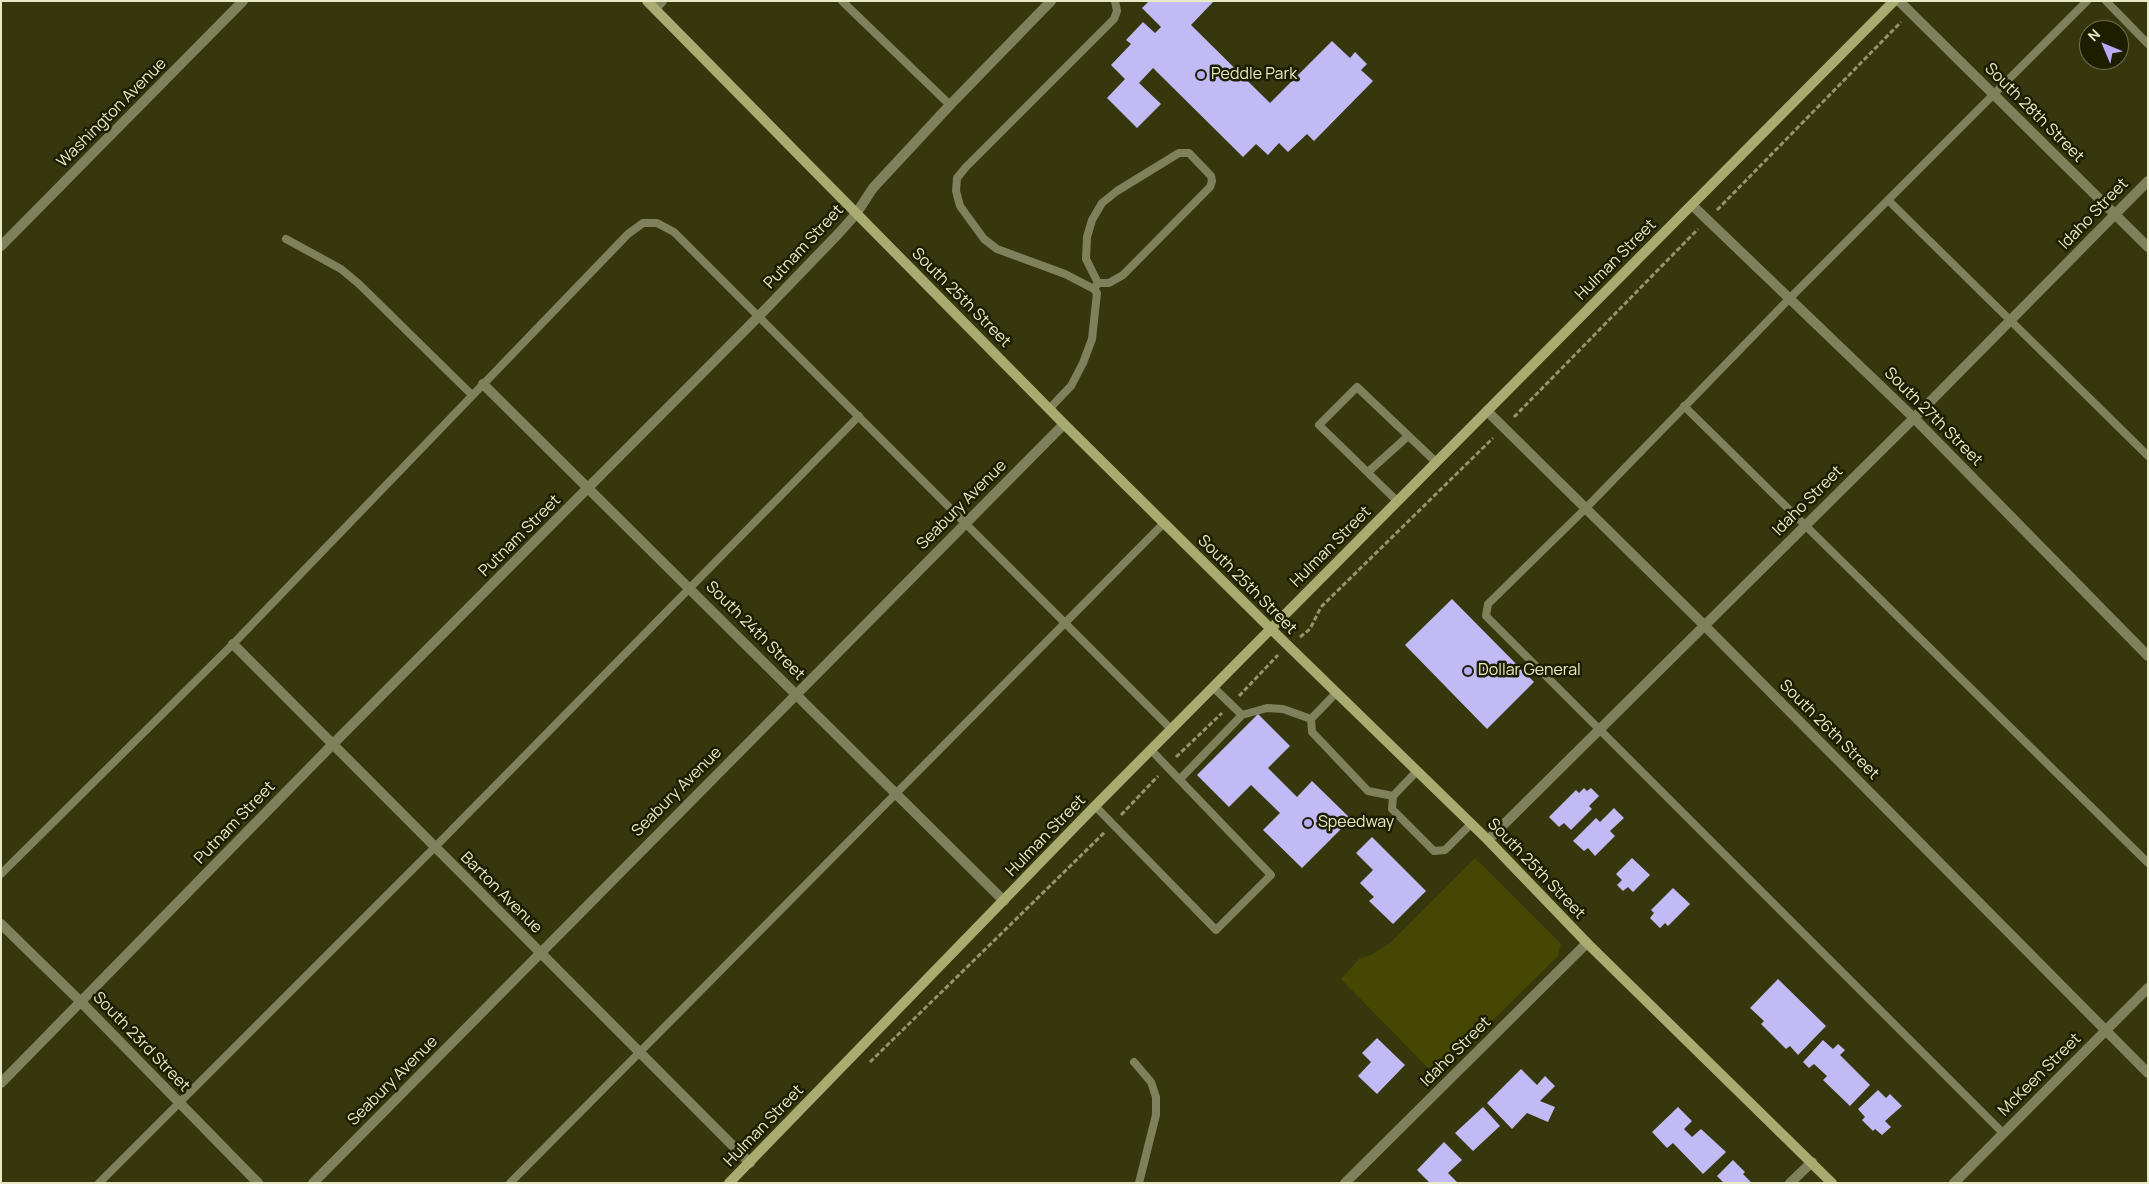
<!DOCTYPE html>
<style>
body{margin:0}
#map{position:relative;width:2149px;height:1184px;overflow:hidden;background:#36370d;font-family:Manrope,sans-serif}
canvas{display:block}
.frame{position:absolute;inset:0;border:2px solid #e7eac4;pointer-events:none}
.north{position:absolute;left:2079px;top:20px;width:50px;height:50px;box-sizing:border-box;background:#1d1e00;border:1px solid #6e704e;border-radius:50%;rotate:315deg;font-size:14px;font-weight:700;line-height:20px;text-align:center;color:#e7eac4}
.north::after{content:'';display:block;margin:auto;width:18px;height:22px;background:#b7abf7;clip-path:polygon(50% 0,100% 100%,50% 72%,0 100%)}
</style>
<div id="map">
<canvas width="2149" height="1184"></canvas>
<div class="frame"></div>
<div class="north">N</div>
</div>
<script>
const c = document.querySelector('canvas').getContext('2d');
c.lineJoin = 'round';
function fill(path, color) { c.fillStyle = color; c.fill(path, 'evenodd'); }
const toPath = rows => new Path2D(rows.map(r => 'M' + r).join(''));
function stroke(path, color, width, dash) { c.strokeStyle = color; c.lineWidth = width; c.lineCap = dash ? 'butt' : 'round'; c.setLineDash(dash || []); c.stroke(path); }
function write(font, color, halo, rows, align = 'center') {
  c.font = font + ' Manrope,sans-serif'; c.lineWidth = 5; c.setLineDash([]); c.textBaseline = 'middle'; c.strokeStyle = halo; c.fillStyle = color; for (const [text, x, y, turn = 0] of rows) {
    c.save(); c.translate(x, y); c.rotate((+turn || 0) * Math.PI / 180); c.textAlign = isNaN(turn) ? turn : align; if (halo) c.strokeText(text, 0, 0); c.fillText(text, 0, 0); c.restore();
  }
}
fill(toPath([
 [1475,858,1561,944,1558,956,1444,1068,1436,1071,1428,1068,1341,979,1359,959,1373,954,1390,943]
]), '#454702');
fill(toPath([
 [1149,1,1214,1,1191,25,1270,103,1332,41,1350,58,1355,52,1367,64,1361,70,1373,81,1314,141,1307,134,1288,152,1279,143,1268,155,1256,144,1243,157,1153,68,1139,83,1161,104,1137,128,1107,98,1125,79,1111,65,1131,44,1126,40,1143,22,1155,33,1161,27,1142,8],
 [1452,599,1534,682,1487,729,1405,645],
 [1258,714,1290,746,1268,768,1297,797,1312,781,1351,819,1302,868,1263,830,1280,813,1251,785,1229,807,1197,775],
 [1584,788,1587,791,1591,788,1599,796,1589,806,1592,809,1571,830,1564,823,1559,827,1549,817,1576,790,1579,793],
 [1614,808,1624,818,1610,831,1615,836,1595,856,1588,848,1584,851,1573,841,1596,818,1600,822],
 [1372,837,1426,891,1393,924,1369,901,1374,897,1360,883,1373,870,1356,853],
 [1632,858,1650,875,1633,892,1628,887,1623,891,1617,885,1622,880,1616,874],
 [1673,888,1690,904,1668,926,1665,923,1660,928,1650,918,1654,913,1651,910],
 [1778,979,1826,1026,1798,1055,1790,1046,1786,1049,1761,1024,1764,1021,1750,1008],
 [1377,1038,1405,1065,1377,1094,1358,1076,1371,1062,1362,1053],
 [1823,1040,1833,1049,1838,1044,1845,1050,1840,1055,1870,1085,1850,1106,1823,1080,1827,1076,1814,1064,1809,1068,1803,1062],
 [1521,1069,1537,1085,1545,1076,1555,1086,1540,1101,1555,1107,1548,1122,1527,1113,1512,1129,1487,1103],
 [1878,1090,1886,1098,1890,1094,1902,1106,1885,1121,1891,1127,1882,1135,1875,1129,1873,1131,1862,1120,1865,1117,1858,1109],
 [1483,1107,1500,1126,1473,1151,1455,1133],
 [1678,1107,1692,1121,1684,1129,1692,1137,1701,1129,1726,1152,1703,1174,1673,1143,1667,1148,1652,1132],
 [1444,1142,1462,1160,1448,1173,1458,1183,1430,1183,1417,1170],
 [1733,1160,1745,1172,1743,1174,1752,1183,1724,1183,1717,1176]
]), '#c2baf4');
stroke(toPath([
 [1717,210,1901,22],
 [1514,417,1698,229],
 [1300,637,1310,629,1321,607,1493,438],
 [1239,696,1278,655],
 [1176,757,1222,713],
 [1121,815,1158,776],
 [870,1062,1105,832]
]), '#93956d', 3, [5, 2.5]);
stroke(toPath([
 [842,1,950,105],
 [2106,1,2148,44],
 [1888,200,2148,456],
 [286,239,341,269,359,284,472,395],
 [1094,289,1065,274,997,249,984,239,960,206,956,191,957,178,966,167,1114,19,1117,11,1115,1],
 [1684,406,2148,863],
 [1049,409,1071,386,1083,363,1092,339,1097,293,1094,289,1098,283,1086,259,1087,237,1092,220,1102,203,1117,191,1179,153,1189,153,1211,176,1212,181,1210,187,1123,275,1109,283,1098,283],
 [1368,472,1407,437],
 [1397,501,1319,425,1357,387,1436,462],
 [1336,693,1311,719,1312,732,1368,791,1393,796],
 [1242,715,1267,708,1283,709,1311,719],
 [1417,771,1393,796,1392,809,1434,851,1445,850,1471,824],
 [1180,779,1242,715,1213,687],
 [1095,806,1216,930,1271,875,1151,750],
 [1,874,233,644,628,234,643,223,657,223,674,232,1171,729],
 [1134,1062,1151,1082,1156,1097,1156,1115,1139,1183],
 [2003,1133,1486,616,1488,604,1586,508,1789,299,2087,1],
 [99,1183,435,847,859,416],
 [510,1183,1164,523]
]), '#7f815c', 8);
stroke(toPath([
 [1899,1,2148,247],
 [655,9,662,1],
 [1692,205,1914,418,2148,656],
 [1,246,243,1],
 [483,384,1004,901],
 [1487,411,1704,625,2148,1073],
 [233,644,750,1163],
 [1488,840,1914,418,2148,181],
 [1,924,81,1002,258,1183],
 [1,1083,333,744,759,316,839,233,856,214,873,188,950,105,1051,1],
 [313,1183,1064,424],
 [1345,1183,1587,943],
 [1790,1183,1812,1162],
 [1954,1183,2148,988]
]), '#7f815c', 10);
stroke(toPath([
 [647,1,1064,424,1271,629,1488,840,1587,943,1832,1183],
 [729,1183,1095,806,1894,1]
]), '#a8ac70', 10);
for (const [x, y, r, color] of [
 [1201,75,5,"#b7abf7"],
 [1468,671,5,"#b7abf7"],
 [1308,823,5,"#b7abf7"]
]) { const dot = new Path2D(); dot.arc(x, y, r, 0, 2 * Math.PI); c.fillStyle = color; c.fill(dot); stroke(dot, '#1d1e00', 2); }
write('16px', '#e7eac4', '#1d1e00', [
 ["Peddle Park",1211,75],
 ["Dollar General",1478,671],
 ["Speedway",1318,823]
], 'left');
write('16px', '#e7eac4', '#1d1e00', [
 ["Washington Avenue",112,113,-45],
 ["South 28th Street",2034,113,45],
 ["Idaho Street",2094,214,-46],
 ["Putnam Street",804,247,-47],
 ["Hulman Street",1616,260,-45],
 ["South 25th Street",961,298,45],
 ["South 27th Street",1933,417,45],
 ["Idaho Street",1808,501,-45],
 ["Seabury Avenue",962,505,-45],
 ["Putnam Street",520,536,-45],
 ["Hulman Street",1331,547,-45],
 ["South 25th Street",1247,585,45],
 ["South 24th Street",755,631,45],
 ["South 26th Street",1829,730,45],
 ["Seabury Avenue",677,792,-45],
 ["Putnam Street",235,823,-46],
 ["Hulman Street",1046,836,-46],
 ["South 25th Street",1536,869,46],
 ["Barton Avenue",501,893,45],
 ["South 23rd Street",141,1042,46],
 ["Idaho Street",1456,1052,-45],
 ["McKeen Street",2040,1075,-45],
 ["Seabury Avenue",393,1081,-45],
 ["Hulman Street",764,1126,-46]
]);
</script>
